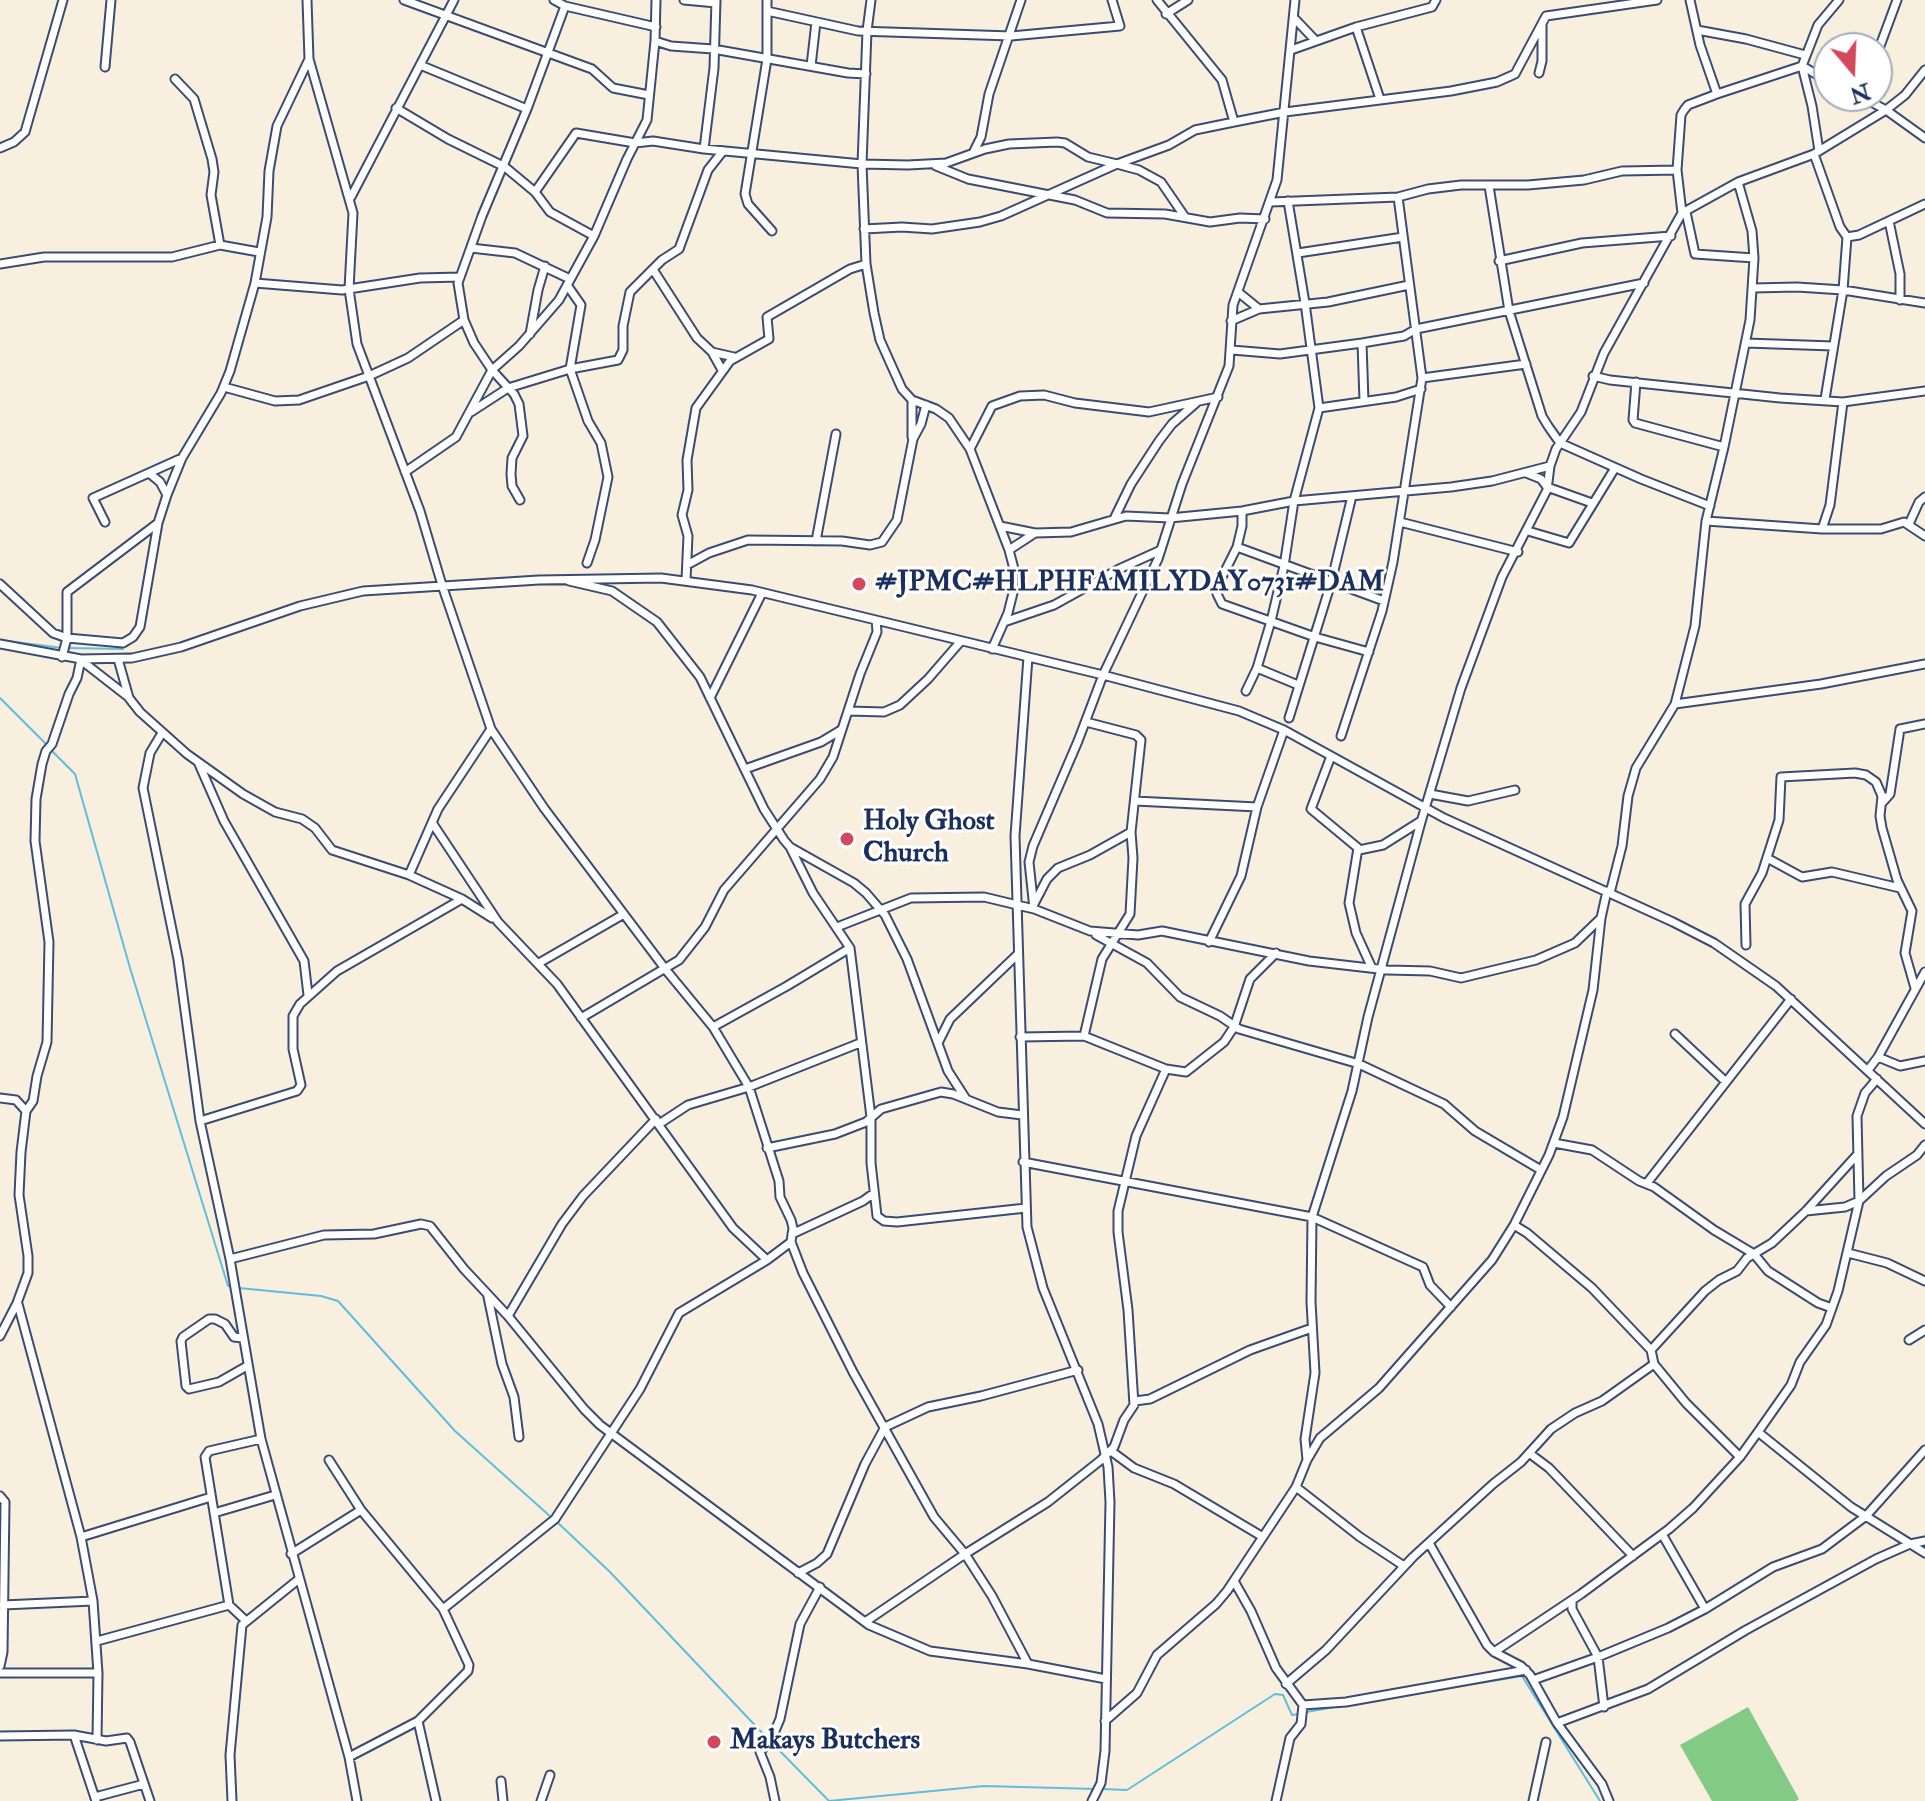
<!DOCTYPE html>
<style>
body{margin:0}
#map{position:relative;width:1925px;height:1801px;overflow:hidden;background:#f8efdf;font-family:"IM FELL Double Pica",serif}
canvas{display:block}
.north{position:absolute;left:1813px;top:32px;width:80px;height:80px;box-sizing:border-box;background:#fff;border:2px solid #a4acbf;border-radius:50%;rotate:161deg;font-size:22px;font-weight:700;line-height:32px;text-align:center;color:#1b2f5e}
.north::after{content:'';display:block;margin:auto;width:28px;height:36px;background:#d1495b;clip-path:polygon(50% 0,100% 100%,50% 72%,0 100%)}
</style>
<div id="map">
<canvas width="1925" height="1801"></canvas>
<div class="north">N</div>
</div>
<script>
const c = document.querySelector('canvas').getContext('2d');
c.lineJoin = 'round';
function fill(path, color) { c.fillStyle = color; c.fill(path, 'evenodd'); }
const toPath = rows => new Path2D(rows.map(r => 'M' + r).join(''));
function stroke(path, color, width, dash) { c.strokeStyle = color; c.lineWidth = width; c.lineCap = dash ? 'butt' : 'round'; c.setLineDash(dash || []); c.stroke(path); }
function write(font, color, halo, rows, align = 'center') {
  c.font = font + ' "IM FELL Double Pica",serif'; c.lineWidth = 6; c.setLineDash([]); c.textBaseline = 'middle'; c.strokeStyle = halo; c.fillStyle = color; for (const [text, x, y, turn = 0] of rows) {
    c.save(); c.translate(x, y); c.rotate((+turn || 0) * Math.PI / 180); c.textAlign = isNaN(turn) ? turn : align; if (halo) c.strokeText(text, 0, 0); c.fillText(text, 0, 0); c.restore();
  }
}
fill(toPath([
 [1748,1707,1799,1799,1796,1801,1712,1801,1680,1745]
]), '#82ca86');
stroke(toPath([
 [0,640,62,648],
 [68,648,123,649],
 [0,698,47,745],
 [51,750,75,774,130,968,228,1286,233,1287],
 [239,1288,321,1296,338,1301,455,1431,552,1518],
 [557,1522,610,1572,767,1738],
 [1353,1704,1522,1676,1600,1801],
 [1306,1712,1347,1705],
 [772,1743,829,1801,984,1786,1096,1789],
 [1103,1789,1127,1790,1275,1694,1283,1695,1292,1715,1300,1714]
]), '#60bdde', 2);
const minor = toPath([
 [307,0,309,59,353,213,349,289,357,344,420,511,442,585,491,729,544,808,666,970,713,1027,749,1087,779,1181,780,1197,791,1220,793,1228,791,1242,803,1273,853,1372,934,1517,965,1554,992,1596,1028,1664],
 [404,0,592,69,613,88,649,95],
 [554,0,565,6,656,27],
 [684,0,716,3],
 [767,0,767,59,745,194,748,204,772,231],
 [871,0,867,31,862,164,866,264,874,313,880,340,902,389,912,400,936,409,949,418,970,449,1009,550,1014,569,1014,589,1008,613,992,649],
 [1157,0,1222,80,1234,122],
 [1690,0,1700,45,1717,94],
 [767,11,858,31,1011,36,1120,26,1112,0],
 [1166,14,1188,0],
 [1295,19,1315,40],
 [1356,27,1380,99],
 [1697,30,1746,39,1805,55],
 [655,41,671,46,713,49,848,73,866,74],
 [1291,50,1356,27,1432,7,1436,0],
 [1877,54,1897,0],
 [420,65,527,109],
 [811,66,816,22],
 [105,67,111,0],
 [1804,67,1829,82],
 [1539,73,1542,61,1542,24],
 [175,79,194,99,212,159,214,172,211,195,220,245],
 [1860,96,1886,110,1925,138],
 [396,108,448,139,505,167,535,192,550,212,594,236],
 [0,148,14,142,25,132,63,0],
 [704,149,714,68,716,0],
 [1819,151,1812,106,1802,66,1818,25,1839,0],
 [973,153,981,137,989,94,1021,0],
 [1814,154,1840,227,1847,237],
 [936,166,968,179,1075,200,1107,213,1165,214,1210,222,1240,218,1265,219],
 [1489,186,1509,311,1542,416,1548,426,1560,443,1641,479,1710,506],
 [535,192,576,133,635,143,653,141,704,149,862,164,908,165,946,163,985,149,1009,144,1057,142,1065,143,1088,157,1117,164,1169,145,1195,130,1234,122,1285,112,1451,91,1497,82,1515,74,1546,16,1657,0],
 [351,197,454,0],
 [1271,202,1398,197,1428,189,1461,185,1528,185,1584,180,1622,171,1677,170],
 [1686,212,1695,254,1754,258],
 [1682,213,1738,182,1814,154,1886,110,1905,95,1925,70],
 [1889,221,1900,274,1900,300],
 [864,229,902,227,932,229,980,222,1001,216,1117,164,1139,170,1161,182,1185,217],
 [471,248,515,253,570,279],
 [1298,253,1403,237],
 [1499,261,1582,243,1671,236],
 [0,264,44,257,172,257,220,245,259,252],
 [654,271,697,338,712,352,722,370],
 [255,283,342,290,420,278,460,277],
 [567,285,581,305,570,369,588,421,601,443,608,477,595,540,587,563],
 [1753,288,1797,287,1843,290,1925,303],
 [1238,292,1259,309],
 [1231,321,1259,309,1328,302,1409,285],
 [530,334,538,290,545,266],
 [1362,343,1364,401],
 [1746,343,1833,346],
 [1232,350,1280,354,1362,343,1404,336,1416,329,1644,283],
 [712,352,734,357],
 [1593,376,1610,380,1780,398,1843,402,1925,391],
 [1422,378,1526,364],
 [1636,382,1633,420,1635,423,1724,447],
 [224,387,275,401,299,400,369,376,408,358,464,320],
 [1825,399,1843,290,1847,237,1859,235,1925,204],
 [912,400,912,437],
 [1319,408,1396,397,1421,389],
 [471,412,508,388,570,369,618,360,623,350,623,326,630,292,662,260,679,249,708,170,723,151],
 [970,449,992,406,1020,396,1044,395,1075,403,1149,412,1218,397],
 [1550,466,1556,449,1581,412,1604,353,1682,213,1677,170,1681,115,1684,110,1688,105,1717,94,1802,66],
 [405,472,456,437,492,370,519,346,559,300,594,236,627,159,647,120,655,41,656,0],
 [149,473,160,482,167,495],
 [1526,473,1541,479,1547,487,1592,503],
 [520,500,512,486,511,474,512,458,523,436,519,404,514,394,492,370,474,343,464,320,458,283,482,216,527,109,565,6],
 [1242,511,1242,526,1237,547,1217,587,1217,594,1222,604,1315,637,1369,652],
 [1114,519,1131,484,1159,441,1172,424,1196,403],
 [1706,521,1822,529,1881,529,1904,522,1925,536],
 [105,522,93,498,182,458],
 [1400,522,1518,552],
 [1909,524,1919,502,1925,497],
 [1000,526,1035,533,1071,532,1126,516,1170,518,1242,511,1294,501,1451,487,1492,481,1550,466,1547,490,1502,577,1461,688,1421,822,1368,1017,1352,1091,1312,1217,1311,1302,1315,1373,1305,1439,1307,1460],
 [1822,529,1830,505,1843,402],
 [1528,531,1569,543,1615,468],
 [816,541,836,434],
 [1237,547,1384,601],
 [1009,550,1035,533],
 [687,565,709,553,748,540,842,541,870,545,882,542,897,520,913,439,921,424,926,405],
 [686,580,688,536,682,515,688,490,687,460,696,408,730,361,769,339,767,317,850,269,866,264],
 [569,581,612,591,657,622,700,677,764,809,784,840,790,847,854,883,866,893,885,915,907,959,948,1071,966,1099],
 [0,584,53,633,67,638,67,592,158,523],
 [1004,622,1054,605,1119,569,1161,550],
 [0,644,81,659,132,658,181,647,300,606,363,591,539,580,661,578,752,590,1103,675,1239,711,1284,730,1444,818,1673,922,1714,943,1776,986,1925,1124],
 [62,657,67,638,123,643,133,637,140,627,158,523,167,495,182,458,221,393,230,371,255,283,267,217,269,171,277,126,309,59],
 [1028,657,1015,836,1027,1227,1043,1288,1098,1424,1108,1467,1110,1502,1105,1751,1101,1783,1092,1801],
 [118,659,129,698,140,712,187,754,243,794,275,812,302,819,315,828,332,850,409,875,462,899,492,918],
 [82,661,127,696],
 [1257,668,1298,685],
 [1246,691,1257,668,1271,621,1284,566,1294,501,1319,408,1305,303,1288,201],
 [710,698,762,593],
 [1675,704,1695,626,1706,521,1724,447,1750,320,1754,258,1752,231,1738,182],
 [849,711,884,712,900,705,928,679,961,641],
 [1289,718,1331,583,1352,496],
 [162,733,150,753,143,788,178,959,200,1121,230,1259,261,1439,349,1757,357,1801],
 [1341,736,1382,611,1393,562,1422,378,1398,197],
 [1331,756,1311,809,1358,848,1349,903,1356,933,1371,966],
 [199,764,224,821,304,961,308,995],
 [745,769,821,742,841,730],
 [1430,794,1468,801,1515,790],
 [1135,801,1257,807],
 [1883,802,1890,794,1900,729,1925,724],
 [433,824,498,922,557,984,733,1228,767,1260,791,1242],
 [790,847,813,893,850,948,871,1117,871,1163,877,1216,884,1221,897,1222,1026,1208],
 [1359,850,1383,845,1421,821],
 [1767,858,1802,877,1832,872,1900,888],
 [409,875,438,809,491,729],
 [1610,893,1622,846,1628,796,1636,768,1675,704,1821,684,1925,664],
 [1034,904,1047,879,1058,868,1090,855,1131,832],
 [1034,909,1029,862,1033,846,1078,741,1103,675,1158,559,1182,484,1229,366,1233,305,1277,180,1295,0],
 [837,927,911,898,984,897,1034,909,1090,931,1138,935,1162,931,1309,961,1387,970,1430,971,1461,978,1536,960,1575,943,1601,918],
 [1096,935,1147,963,1180,997,1220,1016,1239,1029,1359,1064,1444,1104,1475,1131,1541,1170],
 [1209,942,1241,876,1257,807,1284,730],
 [1746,945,1745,904,1762,873,1779,820,1781,777,1855,773,1866,775,1876,782,1882,796,1880,816,1882,828,1897,880,1912,911,1905,953,1915,988],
 [539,963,624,914],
 [581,1018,679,960,705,927,724,890,820,779,833,757,860,674,877,632,876,620],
 [713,1027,787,986,850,948],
 [1675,1034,1726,1082],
 [1084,1036,1102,959,1130,914,1133,858,1131,832,1141,740,1136,735,1086,722],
 [938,1043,950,1019,1018,954],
 [1878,1057,1900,1066,1925,1061],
 [1166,1069,1186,1072,1224,1042,1234,1027,1250,979,1276,953],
 [1868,1070,1878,1057,1925,972],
 [1877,1079,1865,1093,1857,1116,1859,1201,1838,1291,1826,1325,1800,1362,1791,1385,1758,1432,1851,1507,1925,1553],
 [0,1098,16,1100,26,1111],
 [200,1121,297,1091,301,1085,293,1049,293,1016,300,1004,337,971,462,899],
 [659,1124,688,1105,749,1087,860,1043],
 [1554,1143,1592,1150,1639,1181,1654,1187,1714,1230,1754,1254,1768,1271,1818,1303,1832,1308],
 [767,1148,835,1134,866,1122,881,1109,941,1092,953,1094,998,1112,1022,1115],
 [1023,1162,1312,1217,1423,1267,1430,1285,1451,1307],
 [1647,1183,1791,999],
 [1806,1211,1845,1207,1859,1201,1886,1176,1917,1155,1925,1145],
 [792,1234,863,1201,874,1193],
 [1848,1253,1887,1263,1925,1281],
 [230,1259,324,1235,374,1234,421,1224,430,1226,464,1269,508,1316,584,1409,600,1425,869,1625,930,1651,1028,1664,1106,1679],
 [488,1297,502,1364,514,1397,519,1437],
 [18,1304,81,1537,93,1601,98,1673,97,1740],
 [508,1316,562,1224,583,1196,656,1119],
 [0,1336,17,1303,28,1273,28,1256,19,1195,21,1152,26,1111,33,1101,37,1076,47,1042,49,942,35,841,36,799,42,764,46,751,52,744,69,694,77,678,81,659],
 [242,1338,234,1337,225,1324,215,1319,209,1319,183,1337,181,1341,186,1386,189,1389,219,1382,247,1366],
 [1909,1340,1925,1330],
 [1651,1350,1705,1291,1719,1280,1737,1271,1747,1258,1772,1243,1806,1211,1856,1156],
 [1654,1364,1686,1403,1740,1457],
 [1135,1401,1150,1399,1250,1350,1312,1328],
 [1111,1451,1134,1468,1174,1484,1263,1537],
 [1529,1453,1549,1468,1633,1556],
 [329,1460,361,1510,443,1609,469,1665,468,1671,418,1721,349,1757],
 [1296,1487,1360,1537,1404,1566],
 [0,1496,5,1502,3,1652,0,1666],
 [214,1513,275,1495],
 [1662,1534,1705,1609],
 [81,1537,211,1497],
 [1429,1543,1487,1645,1494,1652,1521,1666,1530,1675,1557,1723,1602,1784,1609,1801],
 [291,1554,361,1510],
 [798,1573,817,1563,827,1554,865,1464,885,1427,928,1407,981,1396,1078,1370],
 [1234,1581,1251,1611,1276,1668,1303,1705,1346,1702,1526,1670],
 [1572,1600,1572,1609,1598,1657,1604,1707],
 [3,1605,93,1601],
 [443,1609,555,1519,640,1389,679,1313,767,1260],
 [245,1620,229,1605,205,1457,209,1451,261,1439],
 [865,1622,965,1554,1048,1502,1101,1460,1114,1447,1124,1420,1134,1405,1128,1310,1118,1232,1118,1211,1136,1136,1166,1069,1084,1036,1020,1037],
 [97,1641,229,1605],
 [1494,1652,1581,1594,1669,1529,1693,1508,1740,1457,1758,1432],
 [0,1673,98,1673],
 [1533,1680,1598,1657,1668,1628,1705,1609,1773,1567,1822,1549,1866,1516,1925,1450],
 [1286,1684,1326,1650,1413,1557,1493,1484,1521,1462,1551,1429,1575,1413,1602,1401,1654,1364,1651,1350,1592,1288,1527,1233,1514,1225],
 [418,1721,436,1801],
 [1105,1721,1137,1693,1157,1655,1216,1604,1227,1591,1296,1487,1307,1460,1320,1438,1379,1388,1492,1260,1514,1225,1549,1155,1563,1117,1593,990,1601,918,1607,891],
 [1557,1723,1648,1689,1746,1630,1876,1559,1910,1544,1925,1541],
 [74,1735,96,1801],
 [0,1736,74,1735,106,1741,127,1738,130,1742,150,1801],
 [501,1781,503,1801],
 [95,1797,144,1784],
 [232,1801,230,1755,242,1625,299,1579],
 [541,1801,550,1775],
 [775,1801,770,1777,760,1752,771,1740,780,1719,800,1624,820,1587],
 [1276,1801,1290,1738,1301,1724,1303,1705],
 [1533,1801,1546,1742]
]);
stroke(minor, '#3c4c71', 11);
stroke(minor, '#fff', 7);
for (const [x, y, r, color] of [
 [859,584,8,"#d1495b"],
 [847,839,8,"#d1495b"],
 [714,1742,8,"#d1495b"]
]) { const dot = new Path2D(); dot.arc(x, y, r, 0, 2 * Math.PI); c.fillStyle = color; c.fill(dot); stroke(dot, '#fff', 3); }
write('bold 28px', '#1b2f5e', '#fff', [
 ["#JPMC#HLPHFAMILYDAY0731#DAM",875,584],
 ["Holy Ghost",863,823],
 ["Church",863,855],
 ["Makays Butchers",730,1742]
], 'left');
</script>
